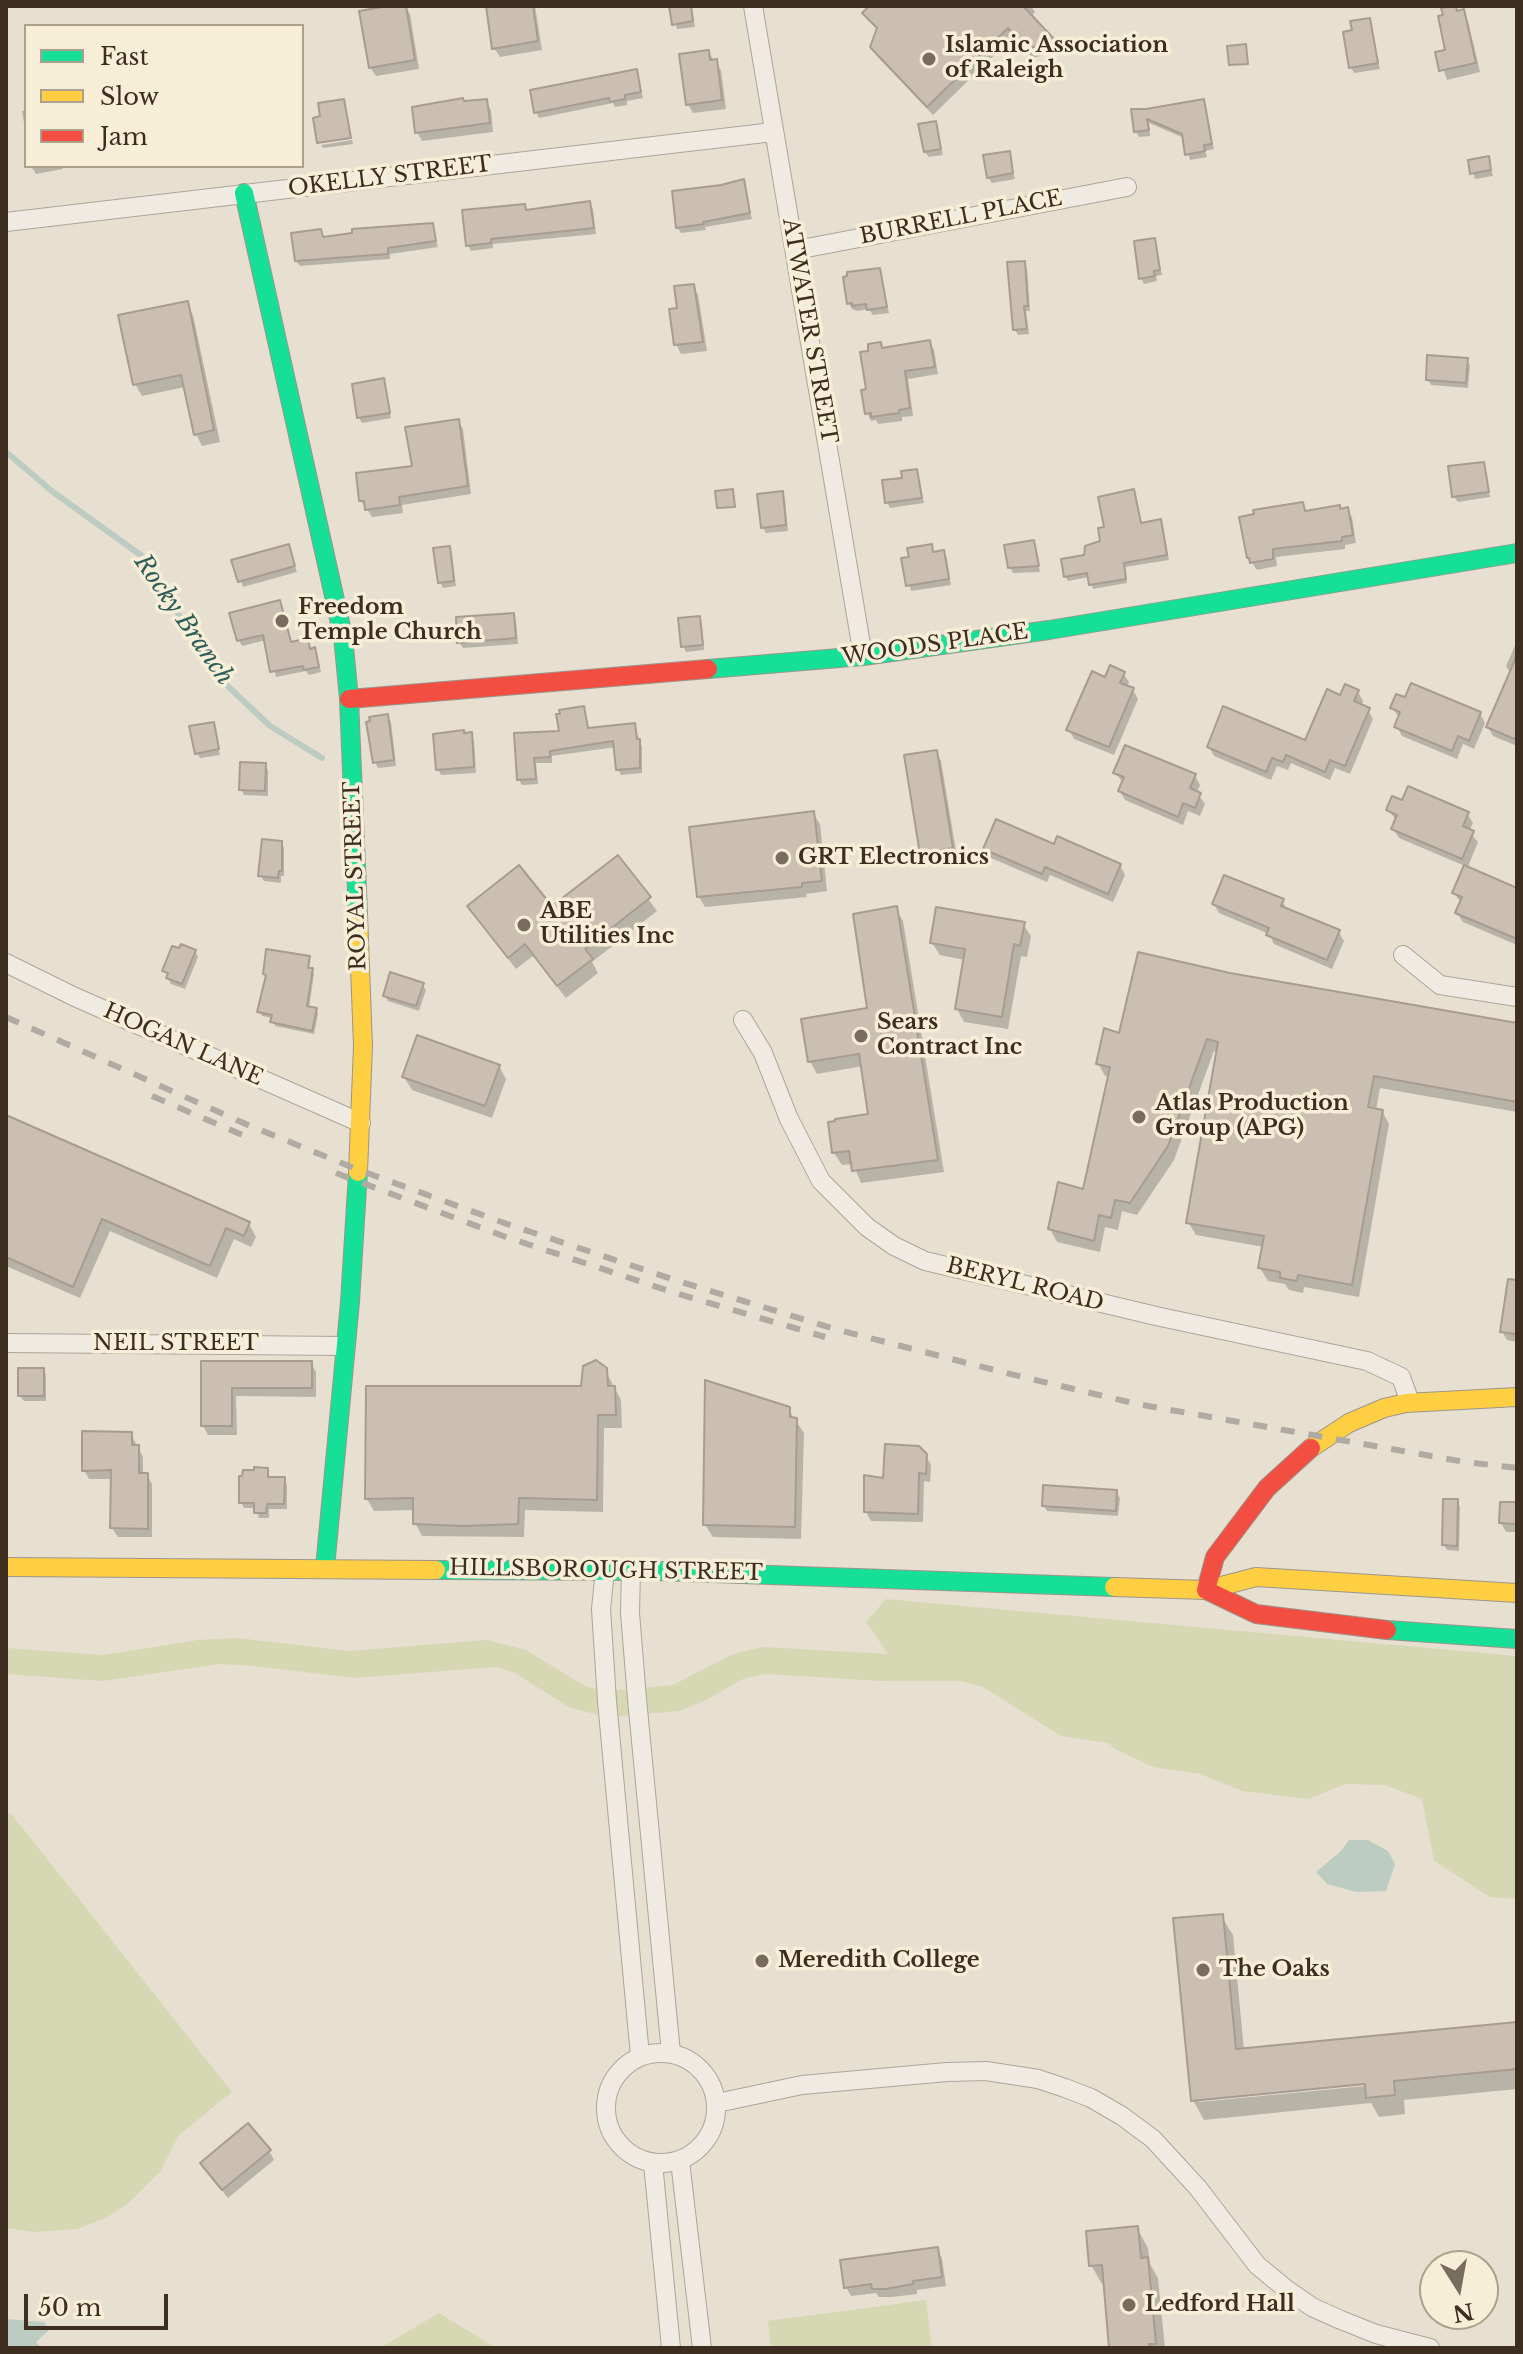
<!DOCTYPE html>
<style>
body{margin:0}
#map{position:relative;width:1523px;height:2354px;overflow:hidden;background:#e7e0d1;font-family:"Libre Baskerville",serif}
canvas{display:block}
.frame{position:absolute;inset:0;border:8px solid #3d2e20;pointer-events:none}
.legend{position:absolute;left:24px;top:24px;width:280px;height:144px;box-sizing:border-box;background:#f7eed8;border:2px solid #ada18e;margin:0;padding:10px 14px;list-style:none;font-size:24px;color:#3d2e20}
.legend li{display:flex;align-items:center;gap:16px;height:40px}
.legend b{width:40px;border:2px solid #ada18e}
.north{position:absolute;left:1419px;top:2250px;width:80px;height:80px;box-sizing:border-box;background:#f7eed8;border:2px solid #ada18e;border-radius:50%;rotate:169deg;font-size:22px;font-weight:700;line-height:32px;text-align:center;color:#3d2e20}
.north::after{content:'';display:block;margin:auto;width:28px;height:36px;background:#786c5e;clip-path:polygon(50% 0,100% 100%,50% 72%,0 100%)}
.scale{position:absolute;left:24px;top:2294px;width:144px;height:36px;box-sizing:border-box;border:4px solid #3d2e20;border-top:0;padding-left:10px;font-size:24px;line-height:28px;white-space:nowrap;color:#3d2e20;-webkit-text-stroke:6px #f7eed8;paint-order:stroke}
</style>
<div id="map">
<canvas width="1523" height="2354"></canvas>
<div class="frame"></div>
<ul class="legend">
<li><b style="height:10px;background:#16e098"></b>Fast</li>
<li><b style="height:10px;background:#ffcf43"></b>Slow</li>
<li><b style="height:10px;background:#f24e42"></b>Jam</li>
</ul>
<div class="north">N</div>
<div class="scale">50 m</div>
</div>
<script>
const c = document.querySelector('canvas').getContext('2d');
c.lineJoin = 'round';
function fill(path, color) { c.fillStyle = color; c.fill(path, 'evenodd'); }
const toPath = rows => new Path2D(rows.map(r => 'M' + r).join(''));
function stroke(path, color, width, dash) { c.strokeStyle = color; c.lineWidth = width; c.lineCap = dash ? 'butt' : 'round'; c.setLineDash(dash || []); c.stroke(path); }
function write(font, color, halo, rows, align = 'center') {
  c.font = font + ' "Libre Baskerville",serif'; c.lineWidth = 7; c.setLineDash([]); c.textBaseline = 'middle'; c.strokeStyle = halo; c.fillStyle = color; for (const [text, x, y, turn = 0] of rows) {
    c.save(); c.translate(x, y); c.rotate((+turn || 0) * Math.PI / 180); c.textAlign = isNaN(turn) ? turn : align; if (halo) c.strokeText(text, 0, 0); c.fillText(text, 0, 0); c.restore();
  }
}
fill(toPath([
 [886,1599,1517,1656,1517,1899,1490,1897,1434,1861,1422,1799,1385,1785,1345,1784,1308,1799,1242,1791,1200,1774,1153,1767,1117,1750,1108,1743,1061,1736,983,1687,961,1681,881,1681,765,1674,743,1679,706,1700,679,1711,608,1717,570,1708,515,1673,496,1667,354,1678,254,1666,220,1664,103,1681,6,1674,6,1648,103,1655,198,1640,238,1638,348,1651,487,1640,526,1650,583,1685,595,1689,619,1690,673,1685,733,1654,763,1647,888,1654,866,1622],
 [6,1811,13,1816,232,2092,179,2135,160,2172,129,2203,104,2219,77,2229,33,2232,6,2228],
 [926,2300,932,2348,771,2348,768,2321],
 [439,2313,496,2348,380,2348]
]), '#d6d7b3');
fill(toPath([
 [1349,1840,1368,1840,1388,1851,1395,1864,1386,1891,1356,1892,1327,1884,1316,1872,1341,1851],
 [6,2319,44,2322,49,2330,36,2342,41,2348,6,2348]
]), '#bcccc2');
fill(toPath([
 [401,6,405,6,410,14,419,69,376,76,370,67],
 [488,6,535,6,542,50,500,57,494,48],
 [671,6,692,6,695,27,677,29],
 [872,6,1031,6,1035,12,1030,17,1060,51,1032,58,1014,36,933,115,877,56,872,47,878,30,865,14],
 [1463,12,1468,21,1480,72,1447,80,1438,53,1448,51,1458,13],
 [1369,20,1380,69,1354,73,1351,67,1354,32],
 [708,52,721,70,726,109,693,113,688,104],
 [636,72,643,98,627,101,627,105,615,107,613,103,539,118,536,112],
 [486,101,491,110,493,132,422,141,417,132,464,103],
 [1203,101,1214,149,1205,151,1207,157,1190,160,1184,138,1149,123,1150,136,1139,137,1136,132,1133,111],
 [26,110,26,135,22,111],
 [935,123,943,155,929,157,925,152],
 [352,140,353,144,323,148,321,145],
 [1008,153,1015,179,992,183,988,177],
 [1488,158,1493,176,1475,179,1470,161],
 [31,166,62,166,63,169,36,174],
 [743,182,752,219,705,227,706,230,681,233,677,227],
 [589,203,593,209,596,234,493,244,493,248,471,251,468,245,524,206,527,212],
 [432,225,438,247,390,254,390,259,300,266,296,261,320,231,324,239],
 [1154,240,1162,275,1156,276,1157,281,1144,284,1141,278],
 [1024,263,1027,268,1030,311,1026,311,1029,334,1018,335,1015,330],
 [879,270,889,313,873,315,869,309,857,311,852,309,849,303],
 [693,286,698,295,707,351,681,354,676,344,679,310],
 [187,303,193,315,220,442,202,446,196,434,185,387,142,396,135,384],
 [929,342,934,350,938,374,908,379,913,416,902,417,902,421,878,424,876,420,871,421,867,413,869,353,880,344,883,349],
 [1466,360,1470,365,1468,388,1431,385,1428,379],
 [383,381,391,418,362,423,359,418],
 [458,421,463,429,471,494,402,505,403,513,372,517,361,501,414,468],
 [1483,465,1490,497,1458,502,1454,497],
 [916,471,924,503,890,508,887,502,905,479],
 [782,493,785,499,788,531,766,533,763,527],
 [1135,496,1141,525,1160,521,1163,526,1169,560,1125,567,1127,583,1093,589,1089,577,1068,581,1065,576,1102,542,1107,529],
 [1302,504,1307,513,1347,510,1352,517,1356,543,1345,545,1345,549,1276,557,1277,566,1257,570,1249,558],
 [1033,542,1040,572,1013,573,1010,567],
 [288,546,297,572,243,587,234,561],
 [931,547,935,553,943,552,947,558,951,585,911,591,904,560],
 [449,548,452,554,456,586,443,588,440,582],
 [279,603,291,644,307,641,311,650,314,649,317,655,321,672,309,675,306,671,276,677,266,640,242,646,239,640],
 [513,615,516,621,518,644,463,648,459,642],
 [699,618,702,624,704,650,686,652,683,646],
 [1517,641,1517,746,1493,736,1488,727,1511,674,1506,666],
 [1123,673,1129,682,1127,687,1133,690,1138,699,1114,755,1074,739,1069,730,1106,679],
 [1358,692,1363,701,1361,706,1368,710,1373,719,1350,774,1335,768,1330,780,1291,763,1288,770,1277,766,1271,780,1214,756,1209,747,1306,742,1342,698],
 [583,708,589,730,634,725,642,747,642,773,621,775,618,769,616,747,552,756,552,763,536,763,538,784,522,785,519,780,516,735,561,733],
 [1392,708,1480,713,1485,723,1474,749,1463,744,1457,759,1402,736,1397,727,1400,718],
 [387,716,391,722,396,766,378,768,375,762],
 [213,724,220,755,200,758,197,753],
 [470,734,474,740,476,773,441,775,438,769,464,735],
 [936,752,941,761,957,857,927,862,922,853],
 [265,765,268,770,268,796,244,795,241,789],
 [1115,772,1195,776,1200,785,1197,793,1205,804,1200,816,1188,811,1183,825,1125,800,1120,791,1123,783],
 [1388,810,1467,813,1473,823,1469,831,1478,842,1467,869,1517,890,1517,945,1463,922,1457,913,1461,903,1454,893,1465,866,1399,838,1393,829,1397,821],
 [813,813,820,824,827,891,806,894,807,897,705,907,699,897,691,828],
 [281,842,284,848,284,876,281,876,281,883,264,881,260,875],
 [1055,847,1120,865,1125,875,1113,902,1050,875,1047,882,991,858,985,849],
 [618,857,657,911,592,962,598,973,566,998,533,956,516,969,477,919,551,909],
 [1282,901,1288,911,1338,931,1344,941,1332,969,1274,944,1269,934,1219,913,1214,904],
 [896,909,903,921,944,1172,861,1183,853,1164,842,1165,834,1153,871,1116,863,1066,817,1074,810,1061,870,1010],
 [1023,924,1031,936,1027,957,1021,956,1008,1029,964,1022,957,1009,965,960,940,955,932,943],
 [195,951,198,957,185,989,171,984,165,971],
 [308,957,310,970,314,974,309,1008,316,1010,318,1014,314,1034,275,1026,273,1018,262,1016,259,1011,267,978,265,974],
 [1229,975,1517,1025,1517,1112,1380,1088,1376,1110,1382,1111,1389,1124,1359,1297,1304,1287,1303,1293,1289,1290,1285,1284,1268,1281,1260,1268,1264,1247,1196,1235,1188,1222,1218,1052,1214,1051,1174,1160,1137,1215,1122,1211,1118,1230,1105,1227,1100,1252,1057,1242,1050,1229,1084,1191,1110,1077,1105,1076,1098,1063,1120,1035],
 [422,984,426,990,419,1011,388,1001,385,996],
 [499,1066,506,1079,492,1118,412,1090,404,1077],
 [6,1117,249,1224,256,1237,251,1247,234,1239,217,1278,110,1231,80,1298,6,1266],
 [1511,1278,1517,1280,1517,1342,1507,1340,1502,1331],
 [203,1363,311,1363,316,1372,316,1397,236,1396,237,1435,208,1435,203,1426],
 [43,1370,46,1375,46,1401,24,1401,20,1396],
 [605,1370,621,1400,622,1428,604,1428,603,1512,525,1510,524,1537,422,1536,415,1523,415,1510,374,1511,367,1499,583,1388],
 [788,1409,804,1433,801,1539,713,1537,705,1525],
 [131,1434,143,1457,143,1475,147,1475,152,1484,152,1537,118,1537,112,1528,113,1479,89,1479,84,1470],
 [925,1455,931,1465,930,1482,924,1481,923,1522,871,1521,866,1512,885,1480],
 [267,1470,270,1479,284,1479,287,1485,287,1509,269,1509,269,1518,259,1518,256,1508,244,1508,241,1502],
 [1116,1492,1120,1498,1118,1516,1047,1511,1044,1506],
 [1457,1501,1460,1507,1459,1551,1447,1550,1444,1545],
 [1517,1504,1517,1555,1515,1532,1506,1532,1501,1523],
 [1221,1916,1233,1935,1244,2050,1517,2024,1517,2089,1404,2100,1405,2114,1379,2117,1371,2103,1204,2120,1193,2100],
 [1374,2081,1375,2085,1199,2102,1199,2098],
 [269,2151,274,2160,228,2198,202,2164],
 [1137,2228,1148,2248,1150,2264,1158,2278,1165,2348,1105,2348,1111,2347,1105,2284,1102,2284,1091,2265],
 [936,2249,942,2258,946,2286,917,2290,917,2294,892,2297,879,2297,876,2293,851,2296,846,2287]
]), '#0003');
stroke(toPath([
 [6,452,53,492,142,556,216,675,270,726,322,758]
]), '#bcccc2', 6);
const building = toPath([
 [388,6,406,6,415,60,369,68,359,11,388,6],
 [486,6,533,6,538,41,492,49,486,6],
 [669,6,691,6,693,21,672,25,669,6],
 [869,6,1023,6,1057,42,1025,49,1008,28,927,107,870,47,877,28,862,13,869,6],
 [1456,6,1457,11,1464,9,1476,63,1439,71,1435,52,1445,50,1438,16,1443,15,1441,8,1456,6],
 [1370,18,1378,63,1349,68,1343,32,1352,30,1350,21,1370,18],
 [1246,44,1248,64,1229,65,1227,46,1246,44],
 [709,50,710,60,717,59,722,100,686,105,679,54,709,50],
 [637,69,641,92,625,95,625,99,610,102,609,98,534,113,530,90,637,69],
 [463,98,464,101,487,99,490,123,415,133,412,107,463,98],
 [344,99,351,138,317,143,313,118,320,116,318,103,344,99],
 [1204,99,1212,144,1204,145,1205,151,1185,155,1182,134,1147,119,1149,130,1134,132,1131,109,1146,109,1204,99],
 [936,121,941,149,924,152,918,124,936,121],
 [1010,151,1013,173,987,178,983,155,1010,151],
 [1489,156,1491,170,1470,174,1468,160,1489,156],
 [744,179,750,213,703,222,704,224,676,228,672,191,721,185,744,179],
 [590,201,594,228,491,239,491,243,466,246,462,210,525,204,526,210,590,201],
 [433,223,436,241,388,248,388,254,295,261,291,233,321,229,323,237,352,233,352,229,433,223],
 [1155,238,1160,270,1154,271,1155,276,1139,279,1134,241,1155,238],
 [1025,261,1028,306,1024,306,1027,329,1013,330,1007,262,1025,261],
 [880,268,887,307,867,310,866,304,852,306,852,303,847,304,843,277,847,276,847,272,880,268],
 [694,284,703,342,674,345,669,309,677,308,674,286,694,284],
 [188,301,214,430,194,435,181,375,133,385,118,315,188,301],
 [930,340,935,367,905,371,910,408,899,410,899,413,871,417,871,413,865,414,861,390,866,389,860,352,868,351,868,344,881,342,882,348,930,340],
 [1427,355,1468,358,1466,383,1426,380,1427,355],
 [384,378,390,413,357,418,352,384,384,378],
 [459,419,468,486,399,497,400,505,365,510,364,501,359,501,356,473,412,466,405,427,459,419],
 [1484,462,1489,492,1452,497,1448,466,1484,462],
 [917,469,922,498,885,503,882,480,902,478,901,471,917,469],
 [733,489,735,507,717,508,715,491,733,489],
 [1134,489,1141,523,1161,519,1167,555,1124,563,1126,579,1089,585,1087,573,1064,577,1061,559,1084,555,1085,546,1100,541,1098,528,1104,527,1098,497,1134,489],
 [783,491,786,525,761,528,757,494,783,491],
 [1303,502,1305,511,1340,505,1340,509,1348,507,1353,535,1342,537,1342,541,1273,549,1273,559,1250,563,1249,558,1247,558,1239,517,1254,514,1253,510,1303,502],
 [1034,540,1039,566,1008,568,1004,545,1034,540],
 [289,544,295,566,238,582,231,560,289,544],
 [932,544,933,552,944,550,949,579,906,586,901,558,909,557,907,548,932,544],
 [450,546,454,581,438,583,433,548,450,546],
 [280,600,291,642,308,638,310,649,315,647,319,667,304,670,303,666,270,672,263,635,237,641,229,613,280,600],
 [514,613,516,638,457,643,456,617,514,613],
 [700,616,703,645,681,647,678,618,700,616],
 [1517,655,1517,740,1486,727,1517,655],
 [1110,665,1125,672,1120,683,1134,688,1109,747,1066,730,1092,671,1105,677,1110,665],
 [1411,683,1481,712,1469,741,1458,736,1452,751,1394,727,1400,712,1390,708,1396,694,1405,697,1411,683],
 [1345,684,1359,690,1354,701,1370,708,1345,766,1330,760,1325,772,1286,755,1283,762,1272,758,1266,772,1207,747,1223,706,1305,740,1327,689,1340,695,1345,684],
 [584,706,588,728,635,723,637,739,640,739,640,768,616,770,613,741,550,751,550,757,534,758,536,779,517,780,514,733,559,731,556,714,560,714,559,710,584,706],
 [388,714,394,760,373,763,366,722,370,721,369,717,388,714],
 [214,722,219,749,195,754,189,726,214,722],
 [464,730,464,733,472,732,474,767,436,770,433,734,464,730],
 [1125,745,1196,774,1190,788,1201,793,1195,808,1183,803,1178,817,1118,791,1124,777,1113,773,1125,745],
 [937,750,953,848,920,854,904,755,937,750],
 [240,762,266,763,265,791,239,790,240,762],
 [1408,786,1469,812,1463,826,1474,831,1462,859,1391,829,1397,815,1386,810,1392,796,1402,800,1408,786],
 [814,811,822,881,802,883,802,887,697,897,689,827,814,811],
 [996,819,1054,844,1057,836,1121,864,1108,894,1045,867,1042,874,983,849,996,819],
 [262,839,282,841,282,871,279,871,278,878,258,876,262,839],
 [618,855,651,897,585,949,593,959,557,986,525,944,508,958,467,906,519,865,552,906,618,855],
 [1464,865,1517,888,1517,939,1455,913,1462,897,1452,893,1464,865],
 [1224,875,1284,899,1281,906,1340,930,1327,960,1266,935,1269,928,1212,904,1224,875],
 [897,906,938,1160,852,1171,849,1151,832,1153,828,1122,835,1121,835,1119,868,1114,859,1054,808,1062,801,1019,867,1008,853,914,897,906],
 [936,907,1025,922,1020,946,1014,944,1002,1017,955,1009,965,949,930,943,936,907],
 [181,944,196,950,182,984,166,978,168,973,162,971,172,946,179,948,181,944],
 [266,949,310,956,308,968,313,968,307,1006,317,1008,312,1031,270,1022,272,1015,257,1012,266,975,263,974,266,949],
 [1138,952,1230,973,1517,1023,1517,1102,1374,1076,1368,1107,1383,1110,1352,1285,1298,1275,1297,1281,1280,1278,1280,1272,1258,1268,1264,1236,1186,1223,1218,1042,1207,1039,1168,1146,1130,1203,1115,1200,1111,1218,1099,1215,1094,1241,1048,1229,1058,1182,1083,1189,1110,1067,1096,1064,1104,1028,1119,1033,1138,952],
 [390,972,424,983,416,1006,383,996,390,972],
 [417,1035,500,1065,485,1106,402,1077,417,1035],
 [6,1115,250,1222,244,1236,226,1228,210,1266,102,1219,73,1287,6,1257,6,1115],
 [1508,1279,1517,1280,1517,1334,1500,1332,1508,1279],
 [596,1360,607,1368,608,1386,615,1386,616,1415,598,1415,597,1500,519,1498,518,1524,464,1526,413,1524,413,1498,365,1499,366,1386,581,1386,583,1366,596,1360],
 [201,1361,312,1361,312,1388,232,1388,232,1426,201,1426,201,1361],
 [18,1368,44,1368,44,1396,18,1396,18,1368],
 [705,1380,790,1407,790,1417,797,1418,795,1527,703,1525,705,1380],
 [82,1431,132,1432,132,1445,139,1445,139,1473,148,1473,148,1529,110,1528,111,1470,82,1471,82,1431],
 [885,1444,919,1446,927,1454,926,1474,919,1473,918,1514,864,1512,864,1475,883,1478,885,1444],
 [254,1467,268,1468,268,1477,285,1477,284,1504,267,1504,266,1513,254,1513,254,1503,239,1503,239,1476,242,1476,243,1470,254,1470,254,1467],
 [1043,1485,1117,1490,1116,1511,1042,1506,1043,1485],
 [1443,1499,1458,1499,1457,1546,1442,1545,1443,1499],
 [1500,1502,1517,1502,1517,1524,1499,1523,1500,1502],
 [1223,1914,1236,2049,1517,2022,1517,2069,1394,2081,1395,2095,1366,2098,1365,2084,1191,2101,1173,1918,1223,1914],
 [248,2123,271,2150,222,2190,200,2163,248,2123],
 [1138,2226,1141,2258,1148,2257,1156,2344,1149,2344,1149,2348,1109,2348,1102,2265,1089,2266,1086,2231,1138,2226],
 [938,2247,942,2277,913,2281,913,2284,886,2289,872,2289,871,2284,844,2288,840,2260,938,2247]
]);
fill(building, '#cbbfb2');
stroke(building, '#a89c90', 2);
const street = toPath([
 [753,6,863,656],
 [6,222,773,132],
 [796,250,1127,187],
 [1403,955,1440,985,1517,997],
 [6,963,75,997,361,1123],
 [743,1020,763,1053,789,1119,821,1181,867,1227,894,1246,925,1261,963,1270,1156,1316,1367,1361,1401,1377,1410,1402],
 [6,1343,346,1346],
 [605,1570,601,1609,607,1701,640,2056],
 [631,1570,630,1613,637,1699,671,2053],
 '606 2108a55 55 0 1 1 110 0a55 55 0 1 1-110 0Z',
 [717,2103,802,2085,947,2072,986,2071,1038,2079,1065,2088,1091,2098,1122,2116,1153,2139,1198,2188,1257,2265,1286,2289,1312,2307,1341,2320,1376,2334,1430,2348],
 [680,2161,702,2348],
 [653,2163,671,2348]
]);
const fast = toPath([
 [244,193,343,636,349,699,358,914],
 [708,669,863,656,1049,630,1517,553],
 [325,1568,350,1302,358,1172],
 [436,1570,656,1571,1114,1587],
 [1387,1630,1517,1639]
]);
const slow = toPath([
 [358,914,363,1046,358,1172],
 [1311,1448,1349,1423,1384,1408,1406,1403,1517,1397],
 [6,1567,436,1570],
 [1114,1587,1206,1590,1256,1577,1517,1593]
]);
const jam = toPath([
 [349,699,708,669],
 [1206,1590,1215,1557,1267,1488,1311,1448],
 [1206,1590,1256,1614,1387,1630]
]);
stroke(street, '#ada599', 20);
stroke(fast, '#9c958a', 20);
stroke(slow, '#9c958a', 20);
stroke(jam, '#9c958a', 20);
stroke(street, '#efebe3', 18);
stroke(fast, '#16e098', 18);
stroke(slow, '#ffcf43', 18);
stroke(jam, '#f24e42', 18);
stroke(toPath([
 [6,1017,248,1125,359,1170,507,1224,678,1281,835,1329,1002,1372,1137,1404,1465,1462,1517,1468],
 [152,1096,247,1137],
 [336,1173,503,1236,672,1292,825,1337]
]), '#afaaa2', 6, [14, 14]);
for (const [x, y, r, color] of [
 [929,59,8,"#786c5e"],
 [282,621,8,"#786c5e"],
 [782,858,8,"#786c5e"],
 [524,925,8,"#786c5e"],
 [861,1036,8,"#786c5e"],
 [1139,1117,8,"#786c5e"],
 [762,1961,8,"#786c5e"],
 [1203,1970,8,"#786c5e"],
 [1129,2305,8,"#786c5e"]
]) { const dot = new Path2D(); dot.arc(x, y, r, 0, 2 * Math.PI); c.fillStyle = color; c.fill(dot); stroke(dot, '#f7eed8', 3); }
write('bold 22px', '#3d2e20', '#f7eed8', [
 ["Islamic Association",945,46],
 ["of Raleigh",945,71],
 ["Freedom",298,608],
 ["Temple Church",298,633],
 ["GRT Electronics",798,858],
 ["ABE",540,912],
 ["Utilities Inc",540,937],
 ["Sears",877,1023],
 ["Contract Inc",877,1048],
 ["Atlas Production",1155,1104],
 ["Group (APG)",1155,1129],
 ["Meredith College",778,1961],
 ["The Oaks",1219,1970],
 ["Ledford Hall",1145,2305]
], 'left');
write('22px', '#3d2e20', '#f7eed8', [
 ["OKELLY STREET",390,177,-7],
 ["BURRELL PLACE",961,218,-11],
 ["ATWATER STREET",809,331,80],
 ["WOODS PLACE",935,645,-8],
 ["ROYAL STREET",356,876,-92],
 ["HOGAN LANE",183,1045,24],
 ["BERYL ROAD",1025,1285,14],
 ["NEIL STREET",176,1344],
 ["HILLSBOROUGH STREET",606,1571,1]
]);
write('italic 24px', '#2f5d5a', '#f7eed8', [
 ["Rocky Branch",183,620,55]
]);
</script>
